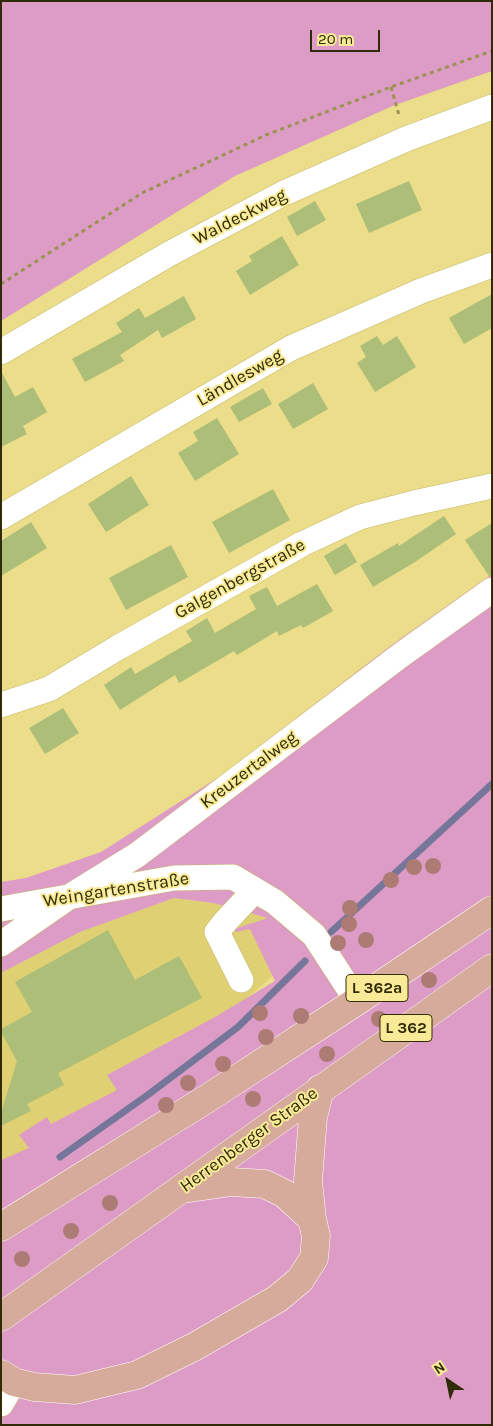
<!DOCTYPE html>
<meta charset="utf-8">
<style>
body{margin:0}
#map{position:relative;width:493px;height:1426px;overflow:hidden;background:#ebdd89;font-family:Karla,sans-serif}
canvas{display:block}
.frame{position:absolute;inset:0;border:2px solid #312c07;pointer-events:none}
.north{position:absolute;left:423px;top:1356px;width:50px;height:50px;-webkit-text-stroke:4px #f8ea96;paint-order:stroke;rotate:326deg;font-size:14px;font-weight:700;line-height:20px;text-align:center;color:#312c07}
.north::after{content:'';display:block;margin:auto;width:18px;height:22px;background:#312c07;clip-path:polygon(50% 0,100% 100%,50% 72%,0 100%)}
.scale{position:absolute;left:310px;top:30px;width:70px;height:22px;box-sizing:border-box;border:2px solid #312c07;border-top:0;padding-left:6px;font-size:15px;line-height:18px;white-space:nowrap;color:#312c07;-webkit-text-stroke:4px #f8ea96;paint-order:stroke}
</style>
<div id="map">
<canvas width="493" height="1426"></canvas>
<div class="frame"></div>
<div class="north">N</div>
<div class="scale">20 m</div>
</div>
<script>
const c = document.querySelector('canvas').getContext('2d');
c.lineJoin = 'round';
function fill(path, color) { c.fillStyle = color; c.fill(path, 'evenodd'); }
const toPath = rows => new Path2D(rows.map(r => 'M' + r).join(''));
function stroke(path, color, width, dash) { c.strokeStyle = color; c.lineWidth = width; c.lineCap = dash ? 'butt' : 'round'; c.setLineDash(dash || []); c.stroke(path); }
function write(font, color, halo, rows, align = 'center') {
  c.font = font + ' Karla,sans-serif'; c.lineWidth = 4; c.setLineDash([]); c.textBaseline = 'middle'; c.strokeStyle = halo; c.fillStyle = color; for (const [text, x, y, turn = 0] of rows) {
    c.save(); c.translate(x, y); c.rotate((+turn || 0) * Math.PI / 180); c.textAlign = isNaN(turn) ? turn : align; if (halo) c.strokeText(text, 0, 0); c.fillText(text, 0, 0); c.restore();
  }
}
fill(toPath([
 [174,898,213,903,269,918,285,965,198,1041,1,1171,1,973,80,932]
]), '#dfd073');
fill(toPath([
 [1,1,492,1,492,71,395,105,235,176,1,321],
 [492,574,492,1425,1,1425,1,1160,29,1148,19,1135,47,1117,51,1124,117,1090,107,1075,215,1017,275,981,250,929,236,932,234,929,268,918,213,903,174,898,80,932,1,973,1,882,26,878,101,852,222,775,393,644]
]), '#dd9cc6');
stroke(toPath([
 [331,932,492,784],
 [60,1157,149,1094,238,1027,305,961]
]), '#757699', 7);
fill(toPath([
 [409,181,422,210,369,233,356,204],
 [315,201,326,220,297,236,287,217],
 [282,236,299,265,250,295,236,271,252,261,249,256],
 [492,294,492,328,464,344,449,318],
 [184,296,196,319,162,338,158,330,120,355,124,361,85,382,72,359,122,332,116,323,139,308,145,318],
 [377,336,383,345,397,336,416,367,375,392,357,363,366,357,360,346],
 [1,371,15,397,33,387,47,412,23,426,27,434,1,447],
 [313,383,328,409,293,429,278,404],
 [263,388,272,404,239,422,230,407],
 [217,418,239,454,195,481,178,453,198,441,193,432],
 [131,476,149,505,106,532,88,504],
 [273,489,290,520,229,553,212,522],
 [444,516,456,534,415,562,373,587,360,565,398,543,399,546],
 [31,522,47,548,1,576,1,541],
 [492,523,492,576,489,576,465,540],
 [346,543,357,562,335,575,324,556],
 [171,545,188,577,126,610,109,578],
 [317,584,333,611,303,628,301,625,279,636,277,631,237,655,234,651,179,683,175,675,120,710,104,685,131,667,135,674,192,641,186,631,207,618,215,633,256,609,249,596,267,587,277,606],
 [63,708,79,733,45,754,29,728],
 [108,930,135,980,179,956,202,998,58,1073,64,1085,27,1104,31,1111,1,1126,1,1113,17,1061,1,1032,1,1029,32,1012,15,982]
]), '#acbe78');
const minor = toPath([
 [1,352,169,254,282,194,406,139,492,107],
 [1,517,291,348,421,291,492,265],
 [1,705,49,689,119,647,302,544,360,517,414,503,492,486],
 [1,909,174,878,233,877,275,902,314,935,357,1001],
 [1,944,69,897,137,855,401,655,492,590],
 [241,980,217,932,225,922,255,890],
 [1,1404,14,1382]
]);
const major = toPath([
 [183,1189,231,1182,265,1184,285,1194,312,1219],
 [1,1227,208,1098,357,1001,492,910],
 [1,1317,492,968],
 [1,1374,14,1382,34,1387,75,1390,137,1375,194,1347,277,1299,300,1280,314,1258,316,1236,312,1219,308,1181,313,1117,320,1089]
]);
stroke(minor, '#c4b663', 26);
stroke(major, '#fff', 29);
stroke(toPath([
 [391,87,399,115],
 [1,284,142,193,266,135,391,87,492,51]
]), '#9b9151', 3, [4, 4]);
stroke(minor, '#fff', 25);
stroke(major, '#d6ab9b', 28);
c.fillStyle = '#ac7c74';
for (const [x, y] of [
 [433,866],
 [414,867],
 [391,880],
 [350,908],
 [349,924],
 [366,940],
 [338,943],
 [429,980],
 [260,1013],
 [301,1016],
 [379,1019],
 [266,1037],
 [327,1054],
 [223,1064],
 [188,1083],
 [253,1099],
 [166,1105],
 [110,1203],
 [71,1231],
 [22,1259]
]) { c.beginPath(); c.arc(x, y, 8, 0, 2 * Math.PI); c.fill(); }
for (const [x, y, w] of [
 [377,988,62],
 [406,1028,52]
]) { const box = new Path2D(); box.roundRect(x - w / 2, y - 13.5, w, 27, 4); c.fillStyle = '#f8ea96'; c.fill(box); stroke(box, '#312c07', 1); }
write('bold 16px', '#312c07', null, [
 ["L 362a",377,988],
 ["L 362",406,1028]
]);
write('18px', '#312c07', '#f8ea96', [
 ["Waldeckweg",240,217,-27],
 ["Ländlesweg",240,378,-30],
 ["Galgenbergstraße",240,579,-29],
 ["Kreuzertalweg",249,770,-37],
 ["Weingartenstraße",116,890,-9],
 ["Herrenberger Straße",249,1140,-36]
]);
</script>
